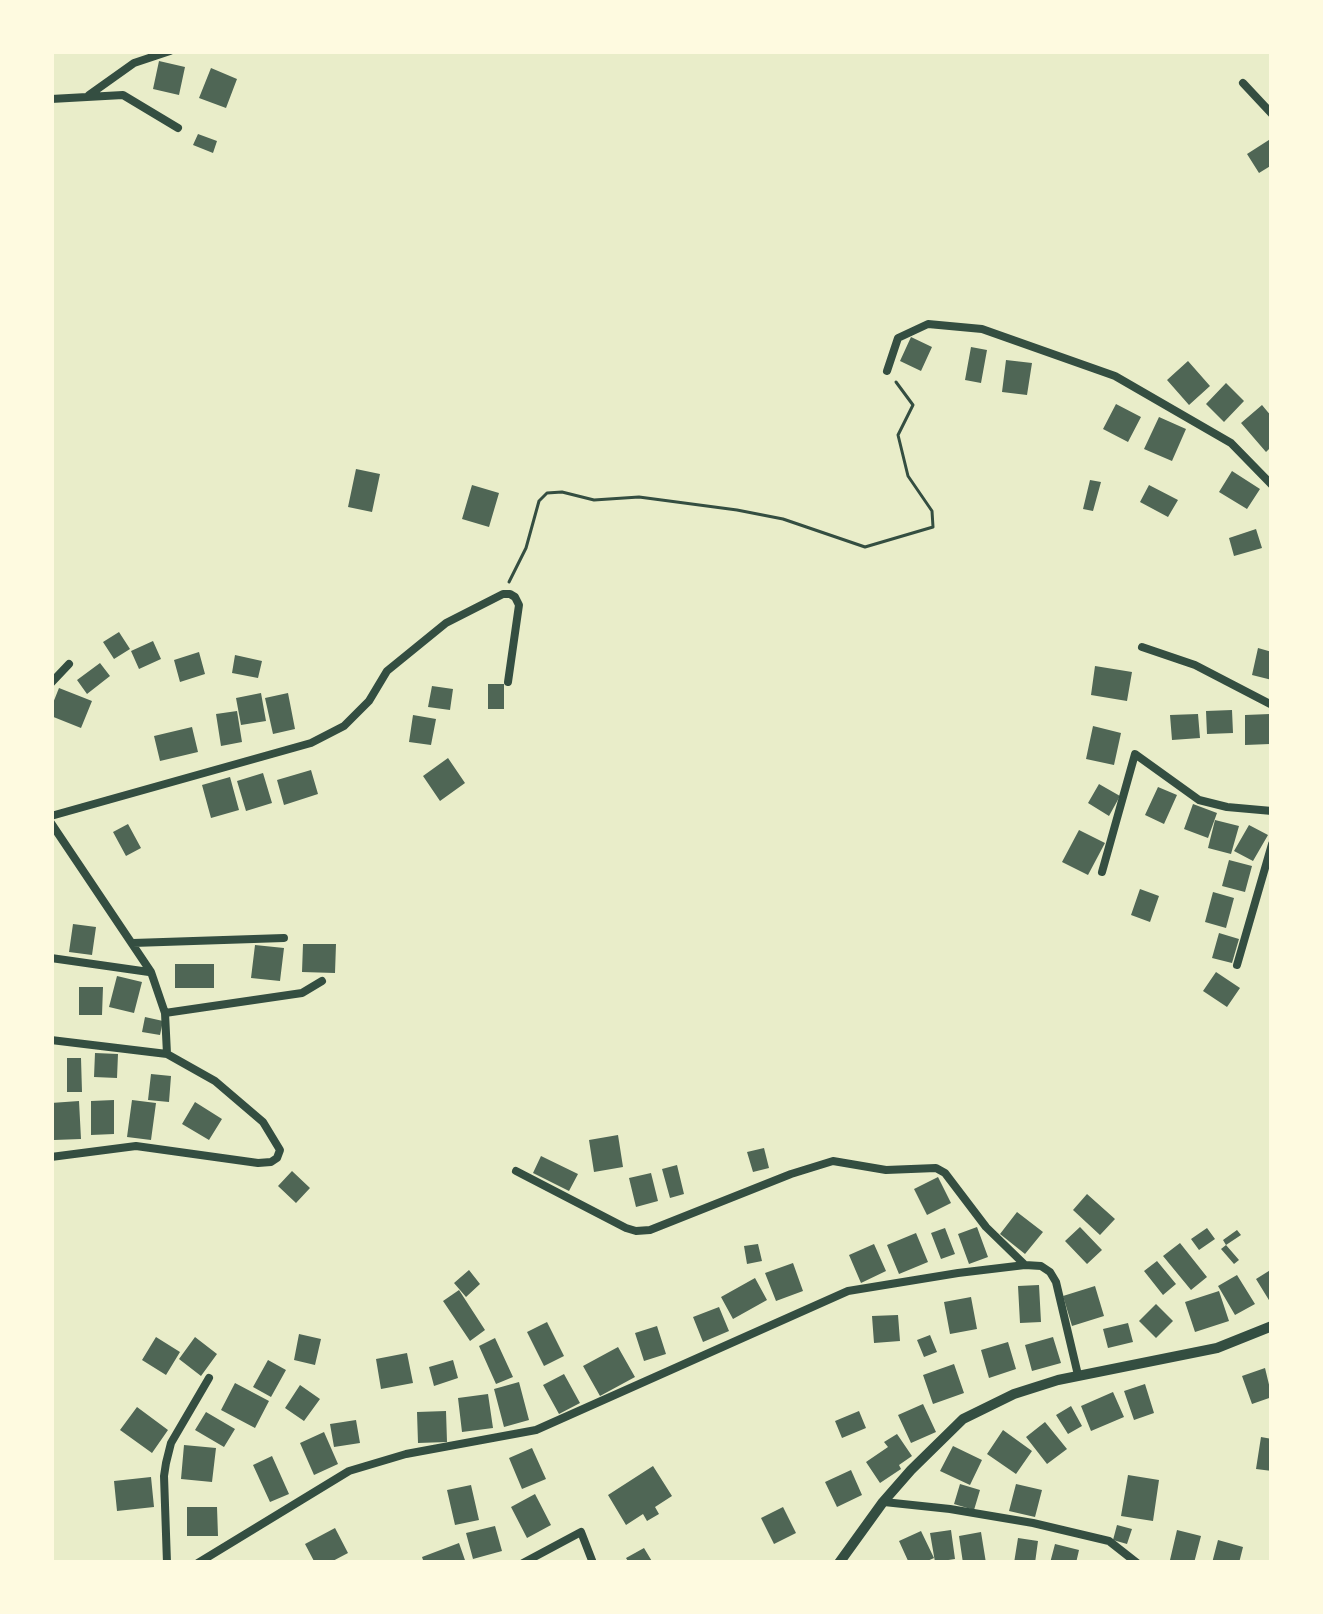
<!DOCTYPE html>
<style>
body{margin:0}
#map{position:relative;width:1323px;height:1614px;overflow:hidden;background:#e9edc9;font-family:Signika,sans-serif}
canvas{display:block}
.frame{position:absolute;inset:0;border:54px solid #fefae0;pointer-events:none}
</style>
<div id="map">
<canvas width="1323" height="1614"></canvas>
<div class="frame"></div>
</div>
<script>
const c = document.querySelector('canvas').getContext('2d');
c.lineJoin = 'round';
function fill(path, color) { c.fillStyle = color; c.fill(path, 'evenodd'); }
const toPath = rows => new Path2D(rows.map(r => 'M' + r).join(''));
function stroke(path, color, width, dash) { c.strokeStyle = color; c.lineWidth = width; c.lineCap = dash ? 'butt' : 'round'; c.setLineDash(dash || []); c.stroke(path); }
fill(toPath([
 [159,61,185,67,179,95,153,89],
 [211,68,237,79,226,108,199,98],
 [198,134,217,141,213,153,193,145],
 [1272,138,1272,165,1259,173,1247,154],
 [911,337,932,347,921,371,900,361],
 [971,347,987,350,981,383,965,380],
 [1006,360,1032,363,1027,395,1002,392],
 [1188,361,1210,386,1189,405,1167,380],
 [1226,383,1244,401,1224,422,1206,404],
 [1116,404,1141,417,1128,442,1103,429],
 [1262,405,1272,417,1272,446,1266,452,1241,423],
 [1159,417,1186,429,1172,461,1144,449],
 [356,469,380,474,372,512,348,507],
 [1232,471,1260,489,1247,509,1219,492],
 [1090,480,1101,482,1093,511,1083,509],
 [472,485,499,493,489,527,462,519],
 [1149,485,1178,500,1168,517,1140,502],
 [1256,529,1262,548,1234,556,1229,538],
 [119,632,130,649,114,659,103,642],
 [153,641,161,659,139,669,131,651],
 [1258,648,1272,652,1272,680,1252,675],
 [199,652,205,674,180,682,174,660],
 [235,655,262,661,258,678,232,673],
 [100,663,110,676,87,694,77,680],
 [1095,666,1132,672,1127,701,1091,695],
 [488,684,504,684,504,709,488,709],
 [432,686,453,689,450,710,428,707],
 [59,688,92,701,81,728,51,716,51,708],
 [261,693,266,721,241,725,236,698],
 [288,693,295,729,273,734,265,698],
 [1232,710,1233,733,1207,734,1206,711],
 [237,711,242,742,221,746,216,714],
 [1198,714,1200,738,1172,740,1170,715],
 [1270,714,1270,744,1245,745,1245,715],
 [413,715,436,719,431,745,409,742],
 [1093,726,1121,733,1114,765,1086,759],
 [192,727,198,752,160,761,154,736],
 [448,758,465,783,440,801,423,776],
 [311,770,318,794,284,805,277,780],
 [263,773,272,803,246,811,237,781],
 [230,777,239,810,211,818,202,785],
 [1099,784,1120,796,1109,816,1088,803],
 [1158,787,1177,795,1164,824,1145,815],
 [1193,804,1217,813,1208,838,1184,829],
 [1215,820,1239,826,1231,854,1208,848],
 [128,824,141,848,126,856,113,832],
 [1249,825,1268,835,1253,861,1234,851],
 [1079,830,1105,843,1088,875,1062,862],
 [1229,860,1252,866,1245,892,1222,886],
 [1140,889,1159,896,1150,922,1131,915],
 [1213,892,1234,898,1226,928,1205,922],
 [73,924,96,927,92,955,69,952],
 [1219,933,1239,939,1232,963,1212,958],
 [303,944,336,944,335,973,302,972],
 [255,945,284,948,280,981,251,978],
 [175,964,214,964,214,988,175,988],
 [1216,972,1240,988,1227,1007,1203,991],
 [117,976,142,982,134,1013,109,1007],
 [79,987,103,987,102,1015,79,1015],
 [145,1017,163,1021,160,1035,142,1032],
 [95,1053,118,1054,117,1078,94,1077],
 [67,1058,81,1058,82,1092,67,1092],
 [151,1074,171,1076,169,1102,148,1100],
 [114,1100,114,1134,91,1135,91,1101],
 [132,1100,156,1103,151,1140,127,1137],
 [79,1101,81,1139,54,1140,51,1103],
 [195,1102,222,1119,209,1140,182,1124],
 [618,1135,623,1167,594,1172,589,1140],
 [764,1148,769,1168,753,1172,747,1152],
 [541,1156,578,1174,569,1191,533,1173],
 [677,1165,684,1194,670,1198,662,1169],
 [292,1171,310,1188,296,1203,278,1186],
 [651,1173,658,1201,636,1207,629,1178],
 [938,1177,951,1203,927,1215,914,1189],
 [1087,1194,1115,1219,1100,1235,1073,1210],
 [1017,1212,1043,1232,1025,1254,1000,1234],
 [977,1227,988,1257,969,1264,958,1234],
 [1080,1227,1102,1250,1087,1264,1065,1241],
 [945,1228,955,1254,941,1259,931,1233],
 [1207,1228,1215,1239,1199,1250,1191,1239],
 [1237,1230,1241,1235,1226,1245,1239,1260,1234,1264,1221,1249,1226,1245,1223,1240],
 [916,1233,928,1262,899,1274,887,1245],
 [1180,1243,1207,1277,1191,1290,1163,1256],
 [758,1244,762,1261,747,1264,744,1246],
 [874,1244,886,1271,861,1283,849,1255],
 [1157,1261,1176,1284,1163,1295,1144,1271],
 [793,1263,803,1291,776,1301,765,1273],
 [1272,1269,1272,1305,1256,1279],
 [469,1270,480,1284,466,1297,454,1283],
 [1237,1275,1255,1304,1235,1315,1218,1286],
 [755,1278,767,1300,733,1319,721,1297],
 [1039,1285,1041,1322,1020,1323,1018,1286],
 [1095,1286,1104,1316,1072,1326,1063,1296],
 [459,1290,485,1330,470,1341,443,1301],
 [1219,1291,1229,1321,1195,1332,1185,1302],
 [971,1297,977,1329,950,1334,944,1302],
 [1156,1304,1173,1321,1156,1338,1139,1321],
 [719,1307,729,1331,703,1342,693,1317],
 [898,1315,900,1341,874,1343,872,1316],
 [547,1322,564,1356,544,1366,527,1332],
 [1128,1323,1133,1342,1108,1348,1103,1329],
 [657,1326,666,1354,644,1361,635,1333],
 [299,1334,321,1339,315,1365,294,1360],
 [930,1335,937,1352,924,1357,917,1340],
 [156,1337,180,1352,166,1375,142,1360],
 [195,1337,217,1354,201,1376,179,1359],
 [1053,1337,1061,1363,1032,1371,1025,1345],
 [495,1338,513,1377,496,1384,479,1346],
 [1008,1342,1016,1369,989,1378,981,1350],
 [618,1347,635,1377,600,1396,583,1366],
 [407,1353,413,1383,381,1389,376,1359],
 [268,1360,286,1370,271,1397,253,1387],
 [453,1360,458,1378,434,1386,429,1367],
 [954,1364,964,1393,933,1404,923,1375],
 [1265,1368,1272,1397,1252,1404,1242,1376],
 [564,1374,580,1403,559,1414,543,1385],
 [519,1382,529,1420,504,1427,494,1389],
 [235,1383,269,1401,255,1428,221,1410],
 [1145,1384,1154,1413,1134,1420,1124,1391],
 [300,1385,320,1399,304,1421,285,1408],
 [1113,1392,1124,1417,1091,1431,1081,1406],
 [488,1394,493,1428,462,1432,458,1398],
 [923,1404,936,1432,911,1443,898,1415],
 [1071,1406,1082,1426,1068,1434,1056,1415],
 [137,1407,168,1430,152,1453,120,1430],
 [446,1411,447,1442,418,1443,417,1412],
 [859,1411,866,1428,842,1438,835,1421],
 [206,1412,235,1429,224,1447,195,1430],
 [356,1420,360,1443,334,1447,330,1424],
 [1045,1422,1067,1449,1047,1464,1026,1437],
 [1003,1430,1032,1451,1016,1474,987,1454],
 [324,1432,338,1464,314,1475,300,1443],
 [897,1434,912,1456,899,1465,901,1469,880,1483,866,1462,888,1447,884,1442],
 [1261,1437,1272,1439,1272,1471,1256,1469],
 [184,1445,216,1448,212,1482,181,1479],
 [953,1446,982,1460,970,1485,940,1471],
 [532,1448,546,1479,522,1489,509,1458],
 [272,1456,289,1494,270,1502,253,1465],
 [653,1466,672,1496,655,1507,659,1514,647,1521,643,1514,626,1525,608,1495],
 [851,1470,862,1495,837,1507,825,1482],
 [1128,1475,1159,1480,1153,1521,1121,1516],
 [151,1477,154,1507,117,1511,114,1481],
 [960,1484,980,1490,974,1510,954,1504],
 [1016,1484,1042,1490,1035,1517,1009,1511],
 [471,1485,479,1520,455,1525,447,1490],
 [535,1494,551,1525,527,1538,511,1507],
 [187,1507,217,1507,218,1536,187,1536],
 [783,1507,796,1533,774,1544,761,1518],
 [1117,1525,1132,1529,1127,1544,1113,1540],
 [495,1526,502,1551,473,1559,466,1533],
 [335,1528,348,1553,329,1563,315,1563,305,1544],
 [951,1530,955,1559,935,1562,930,1533],
 [1177,1530,1201,1536,1194,1563,1170,1560],
 [921,1531,934,1558,923,1563,909,1563,899,1541],
 [981,1532,986,1563,963,1563,959,1536],
 [1018,1538,1038,1541,1035,1563,1014,1563],
 [1218,1540,1243,1547,1239,1563,1212,1563],
 [459,1543,466,1563,424,1563,422,1557],
 [1055,1544,1079,1550,1076,1563,1050,1563],
 [644,1548,653,1563,629,1563,626,1558]
]), '#4f6655');
stroke(toPath([
 [509,582,526,548,539,501,547,493,562,492,594,500,639,497,737,510,783,519,865,547,933,527,932,511,908,476,898,435,913,405,896,382]
]), '#344e41', 3);
stroke(toPath([
 [1243,83,1272,114],
 [89,95,134,63,170,51],
 [51,99,123,95,178,128],
 [887,371,898,338,928,324,982,329,1115,376,1231,443,1272,485],
 [1142,647,1195,665,1272,705],
 [51,683,69,664],
 [51,816,311,743,344,726,369,701,387,671,446,623,503,594,510,594,515,597,519,605,508,682],
 [51,823,151,972,165,1013,167,1054],
 [1102,872,1135,754,1199,800,1227,807,1272,811],
 [133,943,284,938],
 [51,958,149,972],
 [1237,965,1272,844],
 [165,1013,302,993,322,981],
 [51,1040,167,1054,215,1081,263,1122,280,1150,277,1158,271,1162,258,1163,136,1146,51,1157],
 [516,1171,626,1228,636,1231,650,1230,791,1174,833,1161,886,1170,936,1168,945,1173,986,1227,1024,1264],
 [884,1502,950,1509,1033,1523,1109,1541,1137,1563],
 [167,1563,164,1476,166,1463,171,1443,209,1378],
 [198,1563,349,1471,406,1454,536,1430,848,1291,958,1273,1025,1265,1041,1266,1050,1272,1056,1282,1078,1375],
 [523,1563,581,1532,593,1563]
]), '#344e41', 8);
stroke(toPath([
 [839,1563,883,1502,911,1470,963,1419,1014,1394,1058,1380,1217,1348,1272,1326]
]), '#344e41', 10);
</script>
